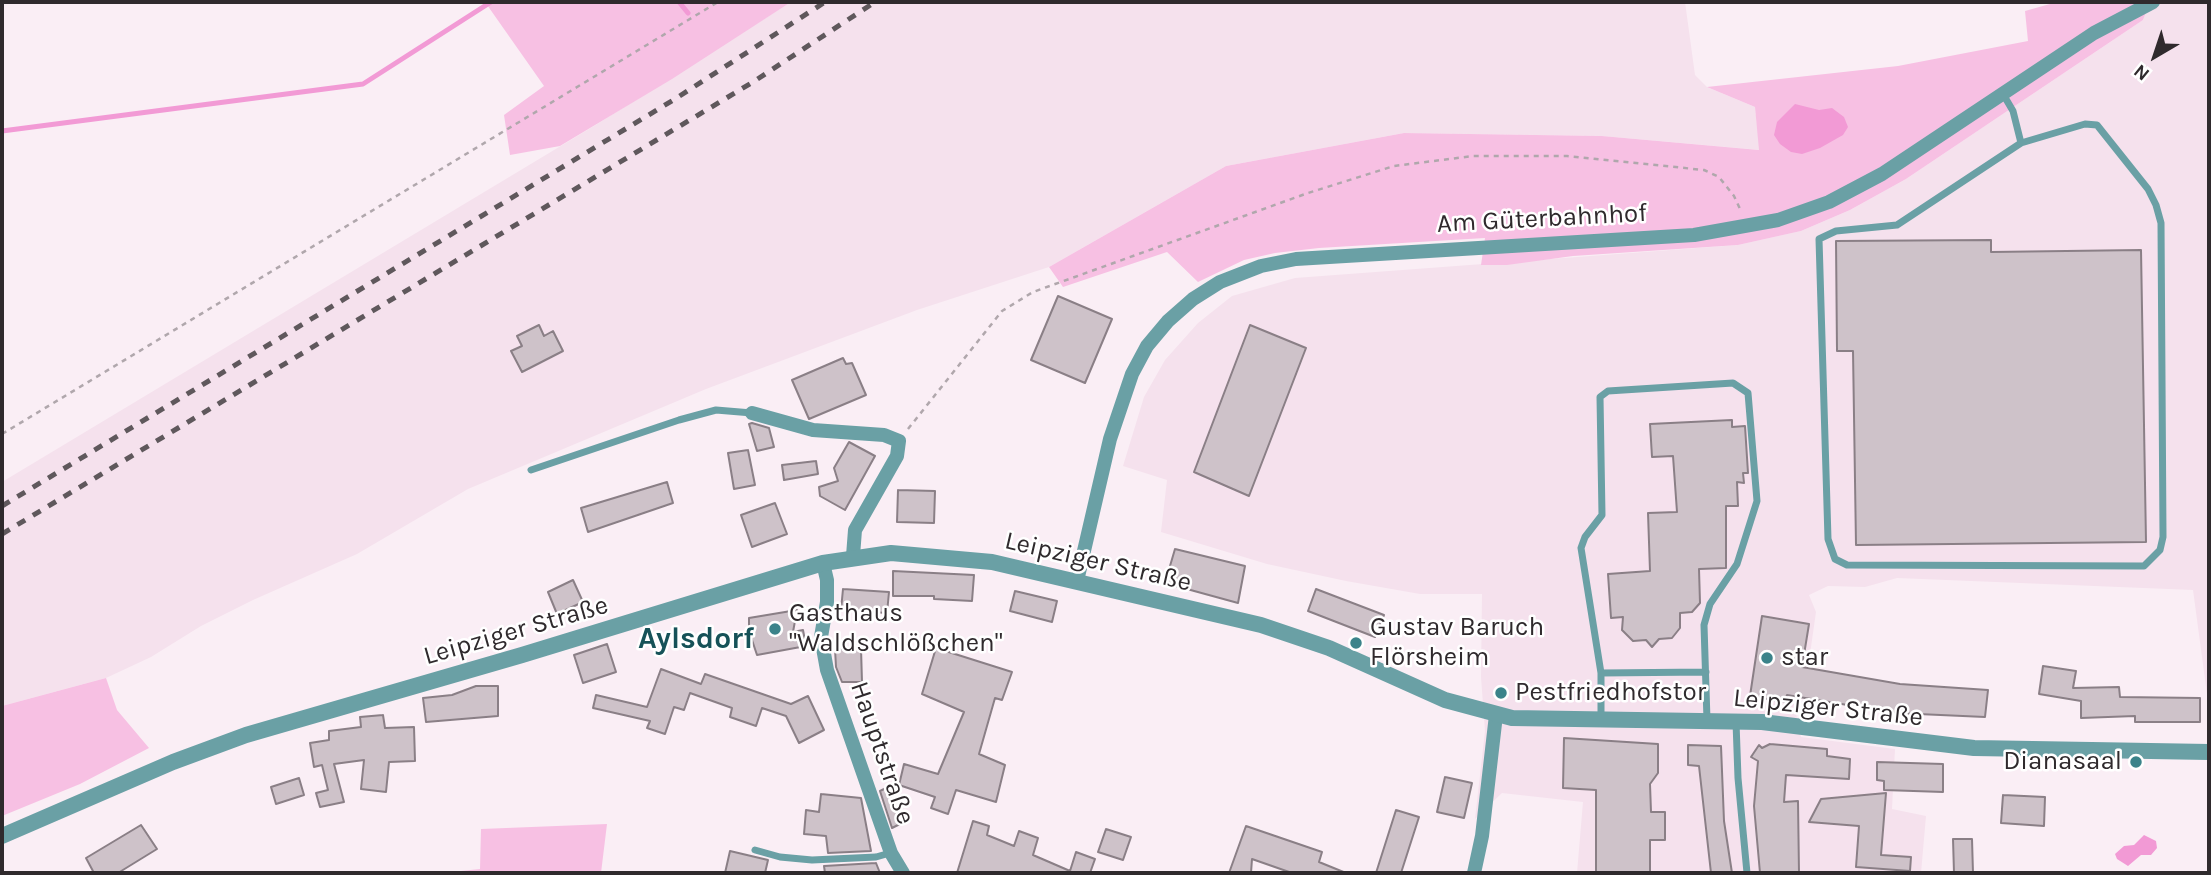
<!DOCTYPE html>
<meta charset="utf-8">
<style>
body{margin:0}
#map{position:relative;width:2211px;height:875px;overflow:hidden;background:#faeef5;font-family:Karla,sans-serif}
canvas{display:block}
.frame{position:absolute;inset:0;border:4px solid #2f2a2d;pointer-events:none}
.north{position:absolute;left:2120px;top:21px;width:70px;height:70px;-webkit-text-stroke:5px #fff;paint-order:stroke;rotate:219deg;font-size:19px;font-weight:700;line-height:28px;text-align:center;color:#2f2a2d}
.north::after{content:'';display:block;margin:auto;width:24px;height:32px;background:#2f2a2d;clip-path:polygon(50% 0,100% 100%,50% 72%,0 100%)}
</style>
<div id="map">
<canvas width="2211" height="875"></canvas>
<div class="frame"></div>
<div class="north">N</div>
</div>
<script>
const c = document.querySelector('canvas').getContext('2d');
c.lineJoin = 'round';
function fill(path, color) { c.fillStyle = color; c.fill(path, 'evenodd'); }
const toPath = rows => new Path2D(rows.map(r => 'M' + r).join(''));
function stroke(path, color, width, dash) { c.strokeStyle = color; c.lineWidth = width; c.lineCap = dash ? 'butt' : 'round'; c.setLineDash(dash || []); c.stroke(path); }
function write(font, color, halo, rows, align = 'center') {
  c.font = font + ' Karla,sans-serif'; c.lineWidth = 5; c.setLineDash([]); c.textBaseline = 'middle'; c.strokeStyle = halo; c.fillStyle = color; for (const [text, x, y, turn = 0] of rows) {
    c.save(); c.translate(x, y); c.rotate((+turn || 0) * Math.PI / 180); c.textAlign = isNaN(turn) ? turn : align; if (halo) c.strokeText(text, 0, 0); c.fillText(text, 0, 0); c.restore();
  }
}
fill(toPath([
 [791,2,1685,2,1695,75,1707,87,1755,107,1760,150,1602,136,1404,133,1226,166,1049,267,917,310,706,389,468,489,357,554,253,600,201,626,151,657,106,678,2,706,2,482,594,126],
 [2150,2,2209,2,2209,709,2193,590,1897,578,1865,587,1828,586,1809,595,1816,612,1808,668,1798,667,1792,696,1801,737,1895,749,1892,809,1926,816,1921,873,1577,873,1583,802,1502,793,1475,819,1485,731,1481,677,1482,594,1420,594,1346,581,1267,564,1161,532,1167,480,1123,466,1144,397,1165,360,1198,323,1232,296,1295,278,1738,245,1801,231,1850,210,1906,179,2143,20]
]), '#f5e1ed');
fill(toPath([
 [485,2,791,2,672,79,560,146,510,155,504,115,544,86],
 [2057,2,2150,2,2143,20,1906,179,1850,210,1801,231,1738,245,1573,256,1507,265,1481,265,1485,238,1319,248,1275,253,1244,260,1198,282,1167,252,1063,287,1049,267,1226,166,1404,133,1602,136,1759,150,1755,107,1707,87,1898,66,2028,41,2025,11],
 [106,678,117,710,149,748,80,784,2,816,2,706],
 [607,824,601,873,442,873,480,869,481,829]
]), '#f7c0e3');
fill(toPath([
 [1795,104,1819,110,1832,108,1844,117,1848,127,1843,135,1820,148,1802,154,1791,152,1780,144,1774,135,1777,122],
 [2144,835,2156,841,2157,848,2151,855,2141,855,2128,866,2117,859,2115,854,2124,846,2134,845]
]), '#f29ad5');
stroke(toPath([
 [679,2,688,13],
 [2,131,363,84,491,2]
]), '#f29ad5', 5);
const building = toPath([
 [1991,240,1991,252,2141,250,2146,542,1856,545,1853,351,1837,351,1836,241,1991,240],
 [1058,296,1112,319,1085,383,1031,360,1058,296],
 [539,325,544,336,553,331,563,351,522,372,511,351,522,346,517,336,539,325],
 [1250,325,1306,348,1249,496,1194,472,1250,325],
 [843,358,846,364,852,363,866,395,809,419,792,380,843,358],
 [1732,420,1732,427,1745,426,1748,473,1743,473,1744,483,1737,482,1738,506,1726,506,1726,568,1699,569,1700,603,1692,612,1680,613,1680,628,1672,638,1659,639,1652,647,1646,640,1633,641,1622,630,1623,617,1611,618,1608,574,1650,571,1648,513,1677,512,1673,456,1652,457,1650,424,1732,420],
 [752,423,769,428,774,447,757,451,749,424,752,423],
 [849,442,875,456,845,510,820,496,819,487,838,481,834,468,849,442],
 [748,450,755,485,734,489,728,453,748,450],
 [816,461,818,474,784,480,782,465,816,461],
 [667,482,673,503,588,532,581,508,667,482],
 [898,490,935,491,934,523,897,522,898,490],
 [775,503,787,534,752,547,741,515,775,503],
 [1175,549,1245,566,1238,603,1165,583,1175,549],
 [893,571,974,575,972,601,934,599,934,596,893,596,893,571],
 [573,580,583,602,557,614,548,592,573,580],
 [843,589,889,592,887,613,841,610,843,589],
 [1316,589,1384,615,1375,637,1308,611,1316,589],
 [1015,591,1057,601,1052,622,1010,611,1015,591],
 [797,610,793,632,803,630,806,646,757,655,749,631,749,618,797,610],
 [1762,616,1809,624,1802,667,1900,684,1988,690,1985,717,1896,713,1787,695,1785,702,1750,696,1762,616],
 [607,644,616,672,583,683,574,655,607,644],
 [861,648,862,682,842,682,836,667,835,649,861,648],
 [936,648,1012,672,1002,700,995,698,979,754,1005,765,996,802,956,790,948,814,931,808,935,797,899,785,904,764,938,774,964,712,922,694,936,648],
 [2043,666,2076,671,2073,688,2119,687,2120,697,2200,698,2200,722,2135,722,2135,716,2081,718,2081,701,2039,694,2043,666],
 [661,669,701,684,705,674,791,704,808,696,824,730,799,743,786,716,762,708,756,726,730,717,732,708,690,693,684,710,674,707,665,734,647,728,650,721,593,708,596,695,647,707,661,669],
 [476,686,498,686,498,716,426,722,423,698,452,695,476,686],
 [383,715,385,728,414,727,415,761,389,762,386,792,361,789,364,760,334,764,344,802,320,807,316,793,328,790,322,765,314,767,310,743,329,740,329,731,361,727,360,717,383,715],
 [1564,738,1658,744,1658,773,1650,784,1651,812,1665,812,1665,840,1650,840,1650,873,1596,873,1596,790,1563,788,1564,738],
 [1770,744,1827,749,1827,756,1850,759,1849,779,1786,775,1784,802,1798,801,1799,873,1760,873,1754,806,1758,761,1751,757,1759,745,1762,748,1770,744],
 [1688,745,1721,746,1724,821,1732,873,1711,873,1699,766,1688,765,1688,745],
 [1877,762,1943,764,1943,792,1884,790,1884,781,1877,780,1877,762],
 [1445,777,1472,783,1464,818,1437,812,1445,777],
 [299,778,304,795,276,804,271,787,299,778],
 [886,788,902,823,892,828,880,791,886,788],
 [1886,793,1881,855,1911,857,1910,871,1856,867,1859,826,1809,822,1821,799,1886,793],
 [821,794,861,798,871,851,828,853,826,836,804,834,806,810,819,812,821,794],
 [2003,795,2045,797,2044,826,2001,823,2003,795],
 [1396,810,1419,817,1401,873,1376,873,1396,810],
 [973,821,989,826,987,835,1014,846,1019,831,1038,838,1033,855,1070,871,1076,852,1095,859,1090,873,957,873,973,821],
 [141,825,157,849,118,873,94,873,86,858,141,825],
 [1246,826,1322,852,1319,862,1346,873,1292,873,1252,859,1251,873,1229,873,1246,826],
 [1106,829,1131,837,1123,860,1098,852,1106,829],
 [1953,839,1972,839,1973,873,1954,873,1953,839],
 [730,851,768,860,765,873,725,873,730,851],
 [876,863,880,873,825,873,824,866,876,863]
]);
fill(building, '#cec2c9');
stroke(building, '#8a7f86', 2);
stroke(toPath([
 [908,429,1002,311,1033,292,1308,193,1394,166,1473,156,1567,156,1704,170,1719,177,1734,196,1741,211],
 [2,434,718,2]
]), '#b0a7ac', 2.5, [5, 5]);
stroke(toPath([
 [2003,94,2013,111,2021,143,1897,225,1836,231,1819,239,1828,539,1835,559,1847,565,2144,566,2160,550,2163,537,2161,223,2156,205,2148,189,2097,125,2085,124,2021,143],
 [531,470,679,420,716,410,752,413],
 [1601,673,1706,672],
 [1601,719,1601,673,1581,548,1585,537,1602,515,1600,397,1608,391,1733,383,1748,393,1757,501,1737,564,1710,604,1704,625,1707,720],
 [1736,722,1738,778,1747,873],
 [755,850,780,857,812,860,876,857,890,853]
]), '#6aa0a5', 7);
stroke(toPath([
 [752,413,813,430,884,435,899,441,897,456,855,530,853,556],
 [823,563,827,580,827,602,821,637,827,670,891,853,903,873],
 [1077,581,1110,439,1132,374,1147,346,1168,321,1193,299,1220,282,1261,266,1296,259,1694,235,1778,220,1829,202,1882,174,2094,33,2153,2],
 [1474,873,1482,836,1496,715]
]), '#6aa0a5', 14);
stroke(toPath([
 [2,836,173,762,246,735,522,655,823,563,891,553,992,562,1261,625,1329,648,1445,700,1512,718,1762,722,1974,748,2209,752]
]), '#6aa0a5', 16);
stroke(toPath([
 [2,506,675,99,825,2],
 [2,534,753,82,875,2]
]), '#5f585c', 5, [9, 9]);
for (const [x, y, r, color] of [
 [775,629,7,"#3b838a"],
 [1356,643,7,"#3b838a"],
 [1767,658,7,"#3b838a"],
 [1501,693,7,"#3b838a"],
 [2136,762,7,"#3b838a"]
]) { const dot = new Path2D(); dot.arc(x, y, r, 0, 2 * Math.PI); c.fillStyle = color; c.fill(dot); stroke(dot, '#fff', 2.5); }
write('26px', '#2f2a2d', '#fff', [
 ["Am Güterbahnhof",1542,219,-3],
 ["Leipziger Straße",1098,562,13],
 ["Leipziger Straße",516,631,-16],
 ["Leipziger Straße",1828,708,6],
 ["Hauptstraße",882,753,71]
]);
write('26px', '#2f2a2d', '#fff', [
 ["Gasthaus",789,614],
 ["\"Waldschlößchen\"",789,644],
 ["Gustav Baruch",1370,628],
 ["Flörsheim",1370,658],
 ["star",1781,658],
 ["Pestfriedhofstor",1515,693],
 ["Dianasaal",2122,762,"right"]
], 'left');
write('bold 30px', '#165258', '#fff', [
 ["Aylsdorf",696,639]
]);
</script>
